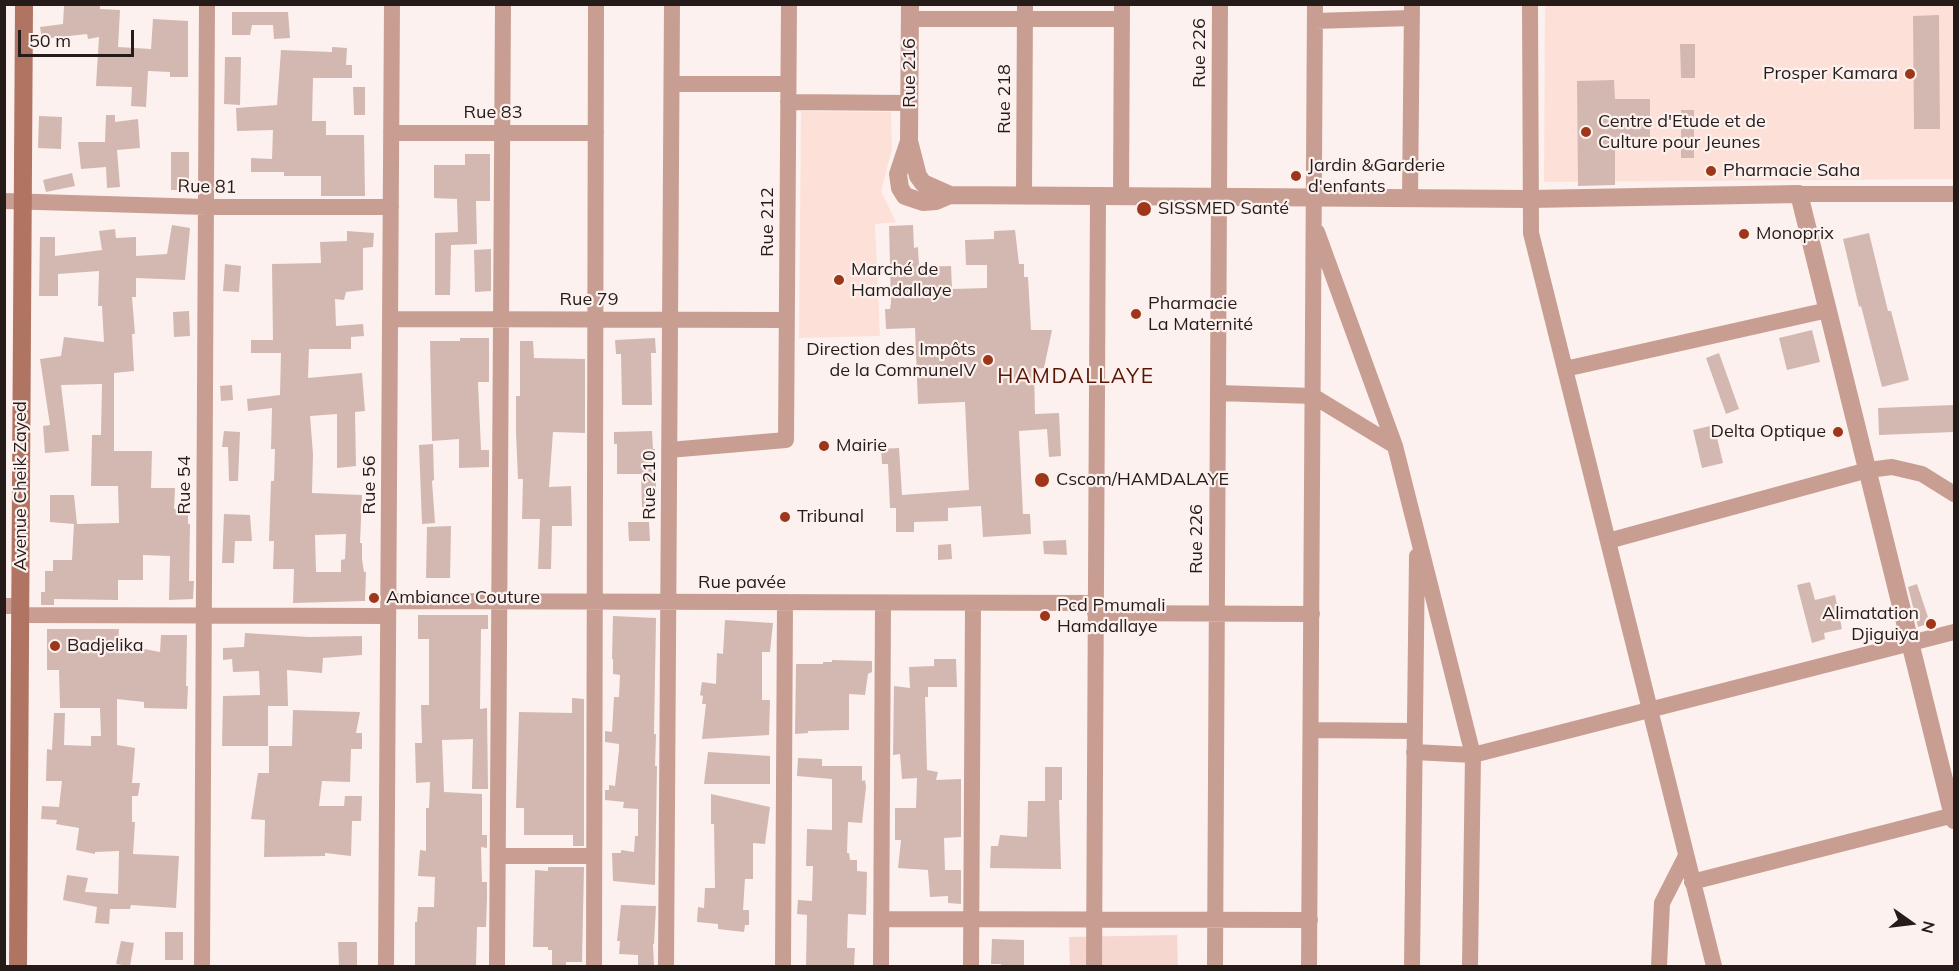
<!DOCTYPE html>
<meta charset="utf-8">
<style>
body{margin:0}
#map{position:relative;width:1959px;height:971px;overflow:hidden;background:#fcf1ee;font-family:Mulish,sans-serif}
canvas{display:block}
.frame{position:absolute;inset:0;border:6px solid #251c19;pointer-events:none}
.north{position:absolute;left:1881px;top:893px;width:60px;height:60px;-webkit-text-stroke:4px #fcf1ee;paint-order:stroke;rotate:104deg;font-size:16px;font-weight:700;line-height:24px;text-align:center;color:#251c19}
.north::after{content:'';display:block;margin:auto;width:21px;height:27px;background:#251c19;clip-path:polygon(50% 0,100% 100%,50% 72%,0 100%)}
.scale{position:absolute;left:18px;top:30px;width:116px;height:27px;box-sizing:border-box;border:3px solid #251c19;border-top:0;padding-left:8px;font-size:18px;line-height:21px;white-space:nowrap;color:#251c19;-webkit-text-stroke:4px #fcf1ee;paint-order:stroke}
</style>
<div id="map">
<canvas width="1959" height="971"></canvas>
<div class="frame"></div>
<div class="north">N</div>
<div class="scale">50 m</div>
</div>
<script>
const c = document.querySelector('canvas').getContext('2d');
c.lineJoin = 'round';
function fill(path, color) { c.fillStyle = color; c.fill(path, 'evenodd'); }
const toPath = rows => new Path2D(rows.map(r => 'M' + r).join(''));
function stroke(path, color, width, dash) { c.strokeStyle = color; c.lineWidth = width; c.lineCap = dash ? 'butt' : 'round'; c.setLineDash(dash || []); c.stroke(path); }
function write(font, color, halo, rows, align = 'center') {
  c.font = font + ' Mulish,sans-serif'; c.lineWidth = 4.5; c.setLineDash([]); c.textBaseline = 'middle'; c.strokeStyle = halo; c.fillStyle = color; for (const [text, x, y, turn = 0] of rows) {
    c.save(); c.translate(x, y); c.rotate((+turn || 0) * Math.PI / 180); c.textAlign = isNaN(turn) ? turn : align; if (halo) c.strokeText(text, 0, 0); c.fillText(text, 0, 0); c.restore();
  }
}
fill(toPath([
 [1545,5,1954,5,1954,179,1544,182],
 [801,111,891,112,892,149,881,191,896,222,875,224,880,336,799,338]
]), '#fde1d9');
fill(toPath([
 [1177,935,1178,966,1070,966,1069,937]
]), '#f5d7cf');
fill(toPath([
 [64,6,100,6,100,9,120,10,118,47,151,49,153,19,188,21,188,77,170,77,170,72,148,71,146,107,131,106,132,87,96,86,99,37,88,39,87,34,42,39,40,27,63,24],
 [232,12,288,12,290,38,274,39,273,25,252,25,250,35,232,35],
 [1939,15,1940,129,1914,129,1913,16],
 [1680,44,1695,44,1695,78,1681,78],
 [332,47,347,48,346,65,352,65,352,78,313,78,312,121,326,121,326,135,364,135,365,196,321,196,321,176,284,176,284,172,251,172,251,158,272,159,273,130,237,131,236,108,277,105,281,50,332,52],
 [225,57,241,57,240,105,224,104],
 [1614,80,1615,99,1650,99,1650,137,1615,138,1615,185,1578,186,1577,81],
 [353,87,365,87,365,115,354,115],
 [1681,110,1694,110,1694,158,1681,158],
 [106,115,115,115,115,122,138,119,140,148,117,150,120,187,107,188,106,167,81,169,78,142,105,142],
 [39,116,62,117,61,149,38,148],
 [171,152,189,152,189,190,171,190],
 [465,154,490,154,490,201,476,201,477,244,451,245,450,295,435,295,435,233,458,232,457,199,434,198,434,165,465,165],
 [72,173,75,186,46,192,43,180],
 [172,225,190,228,185,280,136,278,136,297,132,297,135,334,132,334,134,371,114,373,114,451,152,451,151,488,175,488,174,509,188,509,188,524,190,524,189,581,194,581,193,599,169,600,170,556,143,555,143,580,118,580,118,600,54,599,54,605,41,605,41,592,45,592,45,571,53,571,53,560,72,560,74,524,50,522,50,495,74,495,77,524,119,523,118,486,91,486,92,435,101,435,102,384,61,385,69,451,45,453,43,426,50,425,40,359,61,356,64,337,104,342,102,306,98,306,99,271,58,274,58,296,39,296,40,237,55,237,55,256,102,250,99,231,115,229,116,238,136,237,136,256,167,254],
 [913,225,914,248,918,247,919,267,951,266,952,289,987,288,987,265,966,265,965,240,994,239,994,231,1015,230,1019,264,1024,264,1024,277,1028,277,1031,330,1052,330,1044,368,1034,369,1035,414,1059,413,1061,456,1049,457,1047,429,1019,431,1023,514,1030,514,1031,534,983,537,981,506,948,508,948,521,914,522,914,532,896,532,896,508,890,508,888,464,882,464,881,449,899,448,902,495,969,490,965,402,918,404,915,328,886,329,885,309,890,309,891,302,889,226],
 [347,231,374,233,373,247,363,248,363,290,346,292,344,300,335,299,336,326,363,324,364,336,351,337,351,349,309,349,308,378,362,373,365,411,355,412,356,466,337,468,337,414,310,416,313,454,312,493,362,495,360,543,362,543,362,559,364,572,366,572,365,601,293,603,294,569,273,569,274,541,269,541,271,481,274,481,275,449,271,449,272,408,248,411,247,399,280,395,281,353,251,353,251,340,273,340,272,264,321,263,320,242,347,241],
 [346,534,345,559,341,560,341,572,316,572,315,535],
 [1869,233,1888,311,1891,311,1909,380,1882,387,1861,306,1859,307,1843,239],
 [491,249,491,291,475,292,474,250],
 [225,264,241,266,239,292,223,291],
 [189,311,190,336,174,337,173,312],
 [1812,330,1820,362,1787,370,1779,338],
 [460,338,489,338,489,382,478,382,481,450,489,450,489,467,459,468,459,439,432,441,430,341,460,341],
 [655,338,656,353,651,353,652,405,622,405,621,354,616,354,615,340],
 [520,341,533,341,534,358,585,359,585,433,553,432,549,487,571,486,572,526,552,526,551,569,538,569,540,519,522,519,523,479,518,479,516,432,516,396,520,396],
 [1719,353,1739,409,1726,414,1706,358],
 [232,385,233,400,221,401,220,386],
 [1954,405,1954,432,1879,435,1878,408],
 [1714,425,1723,463,1702,468,1693,430],
 [224,431,240,432,238,481,229,481,228,447,222,447],
 [652,431,653,449,655,449,654,482,656,482,656,507,642,507,641,474,617,474,617,444,614,444,614,432],
 [433,444,434,480,432,481,435,523,422,524,419,445],
 [224,514,250,515,252,541,235,541,234,563,222,563],
 [628,522,649,522,650,541,629,541],
 [451,526,450,578,426,578,427,527],
 [1066,540,1067,555,1044,554,1043,541],
 [951,544,952,559,938,560,938,545],
 [1810,582,1815,600,1835,595,1842,629,1824,633,1825,639,1812,643,1797,585],
 [1917,584,1928,617,1926,618,1927,624,1918,627,1908,587],
 [418,615,488,615,488,629,481,629,480,709,487,708,488,789,472,789,473,739,442,740,444,792,482,794,482,835,487,835,487,848,481,847,482,882,487,882,487,899,486,927,477,927,476,966,415,966,415,922,417,922,418,907,434,907,435,877,418,876,420,850,426,851,426,808,429,808,430,782,416,783,415,743,422,743,421,705,429,705,429,639,418,639],
 [613,616,656,618,654,734,656,734,655,766,657,766,655,885,613,881,612,853,621,853,621,850,634,852,635,836,638,836,638,809,623,808,624,802,605,800,605,790,609,790,609,785,615,786,619,750,619,744,605,742,605,731,612,732,614,697,619,697,620,675,613,674,613,659,612,659],
 [725,620,773,623,770,652,762,652,762,700,770,700,769,735,702,739,706,704,702,704,703,696,700,695,702,682,716,684,717,653,723,654],
 [47,629,119,629,118,644,160,652,161,635,187,635,186,686,188,686,187,709,144,708,144,702,117,699,117,745,135,748,132,783,140,783,138,796,132,796,132,822,135,822,133,854,179,856,176,908,131,905,130,909,110,909,109,924,95,923,97,907,63,900,67,875,88,878,85,892,118,894,119,851,95,852,95,854,76,850,79,828,56,824,57,820,41,819,42,806,59,807,62,781,46,781,47,749,52,750,54,713,65,713,64,745,91,746,91,736,101,736,100,708,60,708,59,670,47,670],
 [245,633,309,637,362,636,362,655,323,658,322,673,287,670,288,706,268,706,268,746,222,746,223,696,260,695,259,671,233,672,232,659,223,660,223,648,244,647],
 [934,659,956,659,957,687,928,687,928,697,925,697,927,770,938,772,936,780,961,779,961,837,944,838,945,870,961,870,961,904,948,903,948,896,930,897,928,870,898,868,901,840,895,840,895,808,916,808,917,778,902,779,900,754,893,755,894,686,910,688,909,667,934,666],
 [832,660,872,661,872,672,868,674,865,695,849,694,849,730,808,731,808,733,795,734,796,664,823,664,823,662,832,662],
 [572,698,584,699,584,846,573,846,573,835,524,835,524,808,516,808,519,712,572,713],
 [293,710,360,712,356,733,362,733,362,749,351,749,350,782,322,781,319,806,344,806,345,796,362,796,361,821,352,821,351,856,325,853,325,856,264,857,265,820,251,819,258,773,269,773,269,746,292,746],
 [708,752,770,756,770,784,704,784],
 [798,758,822,759,822,766,862,766,862,781,865,780,866,787,862,823,848,822,847,853,849,853,850,860,857,860,857,871,867,872,866,915,848,914,847,948,855,948,854,966,806,966,807,915,797,914,798,900,812,901,813,866,806,866,807,829,832,830,832,779,797,776],
 [1045,767,1062,767,1062,800,1059,800,1061,869,990,868,991,846,998,846,1000,835,1027,837,1028,801,1045,801],
 [711,794,770,807,765,844,753,843,753,879,745,879,743,910,749,910,749,925,745,925,744,932,718,929,718,924,697,922,698,907,704,908,705,888,715,888,714,824,711,824],
 [548,867,584,867,582,962,566,962,566,966,552,966,552,950,548,950,548,947,533,947,535,870,548,871],
 [621,905,656,906,654,944,653,944,654,966,638,966,638,955,619,954,620,941,617,941],
 [165,932,183,932,183,960,165,960],
 [992,939,1024,940,1024,966,1001,966,1001,964,991,964],
 [121,941,134,943,130,966,116,964],
 [338,942,357,942,357,966,339,966]
]), '#d3b8b1');
stroke(toPath([
 [1530,4,1531,233,1714,966],
 [910,19,1122,19],
 [1315,21,1411,18],
 [672,84,788,84],
 [788,102,909,103],
 [391,133,596,133],
 [1799,194,1954,194],
 [1024,195,1025,4],
 [1121,196,1122,4],
 [1410,199,1412,4],
 [4,201,206,207,391,207],
 [1317,232,1395,446,1473,755,1470,966],
 [390,319,787,320],
 [1565,369,1828,310],
 [1218,393,1313,396,1395,446],
 [669,450,786,440,789,4],
 [1608,541,1868,470,1892,467,1922,474,1954,494],
 [389,601,1096,603],
 [4,606,20,606],
 [1095,613,1312,614],
 [20,615,388,616],
 [1311,730,1415,731],
 [1414,752,1473,755,1954,632],
 [498,856,594,856],
 [1692,882,1954,815],
 [882,919,1310,920],
 [202,966,207,4],
 [386,966,392,4],
 [497,966,503,4],
 [594,966,596,4],
 [666,966,672,4],
 [783,966,785,602],
 [881,966,883,603],
 [971,966,973,603],
 [1094,966,1098,196],
 [1215,966,1220,4],
 [1309,966,1315,4],
 [1412,966,1417,556],
 [1659,966,1662,903,1686,856]
]), '#c89e92', 16);
stroke(toPath([
 [910,4,909,141,918,176,923,183,950,195,1531,199,1799,194,1954,820],
 [909,141,898,174,900,188,905,196,923,202,936,201,950,195]
]), '#c89e92', 18);
stroke(toPath([
 [18,966,24,4]
]), '#b07463', 18);
for (const [x, y, r, color] of [
 [1910,74,6,"#9e371a"],
 [1586,132,6,"#9e371a"],
 [1711,171,6,"#9e371a"],
 [1296,176,6,"#9e371a"],
 [1144,209,8,"#9e371a"],
 [1744,234,6,"#9e371a"],
 [839,280,6,"#9e371a"],
 [1136,314,6,"#9e371a"],
 [988,360,6,"#9e371a"],
 [1838,432,6,"#9e371a"],
 [824,446,6,"#9e371a"],
 [1042,480,8,"#9e371a"],
 [785,517,6,"#9e371a"],
 [374,598,6,"#9e371a"],
 [1045,616,6,"#9e371a"],
 [1931,624,6,"#9e371a"],
 [55,646,6,"#9e371a"]
]) { const dot = new Path2D(); dot.arc(x, y, r, 0, 2 * Math.PI); c.fillStyle = color; c.fill(dot); stroke(dot, '#fcf1ee', 2); }
write('18px', '#251c19', '#fcf1ee', [
 ["Rue 226",1200,53,-90],
 ["Rue 216",910,73,-90],
 ["Rue 218",1005,99,-90],
 ["Rue 83",493,113],
 ["Rue 81",207,187,1],
 ["Rue 212",768,222,-90],
 ["Rue 79",589,300],
 ["Rue 54",185,485,-90],
 ["Rue 56",370,485,-90],
 ["Rue 210",650,485,-90],
 ["Avenue Cheik Zayed",21,486,-90],
 ["Rue 226",1197,539,-90],
 ["Rue pavée",742,583]
]);
write('18px', '#251c19', '#fcf1ee', [
 ["Prosper Kamara",1898,74,"right"],
 ["Centre d'Etude et de",1598,122],
 ["Culture pour Jeunes",1598,143],
 ["Jardin &Garderie",1308,166],
 ["d'enfants",1308,187],
 ["Pharmacie Saha",1723,171],
 ["SISSMED Santé",1158,209],
 ["Monoprix",1756,234],
 ["Marché de",851,270],
 ["Hamdallaye",851,291],
 ["Pharmacie",1148,304],
 ["La Maternité",1148,325],
 ["Direction des Impôts",976,350,"right"],
 ["de la CommuneIV",976,371,"right"],
 ["Delta Optique",1826,432,"right"],
 ["Mairie",836,446],
 ["Cscom/HAMDALAYE",1056,480],
 ["Tribunal",797,517],
 ["Ambiance Couture",386,598],
 ["Pcd Pmumali",1057,606],
 ["Hamdallaye",1057,627],
 ["Alimatation",1919,614,"right"],
 ["Djiguiya",1919,635,"right"],
 ["Badjelika",67,646]
], 'left');
c.letterSpacing = '1.5px';
write('21px', '#571503', '#fcf1ee', [
 ["HAMDALLAYE",1076,377]
]);
c.letterSpacing = '0px';
</script>
